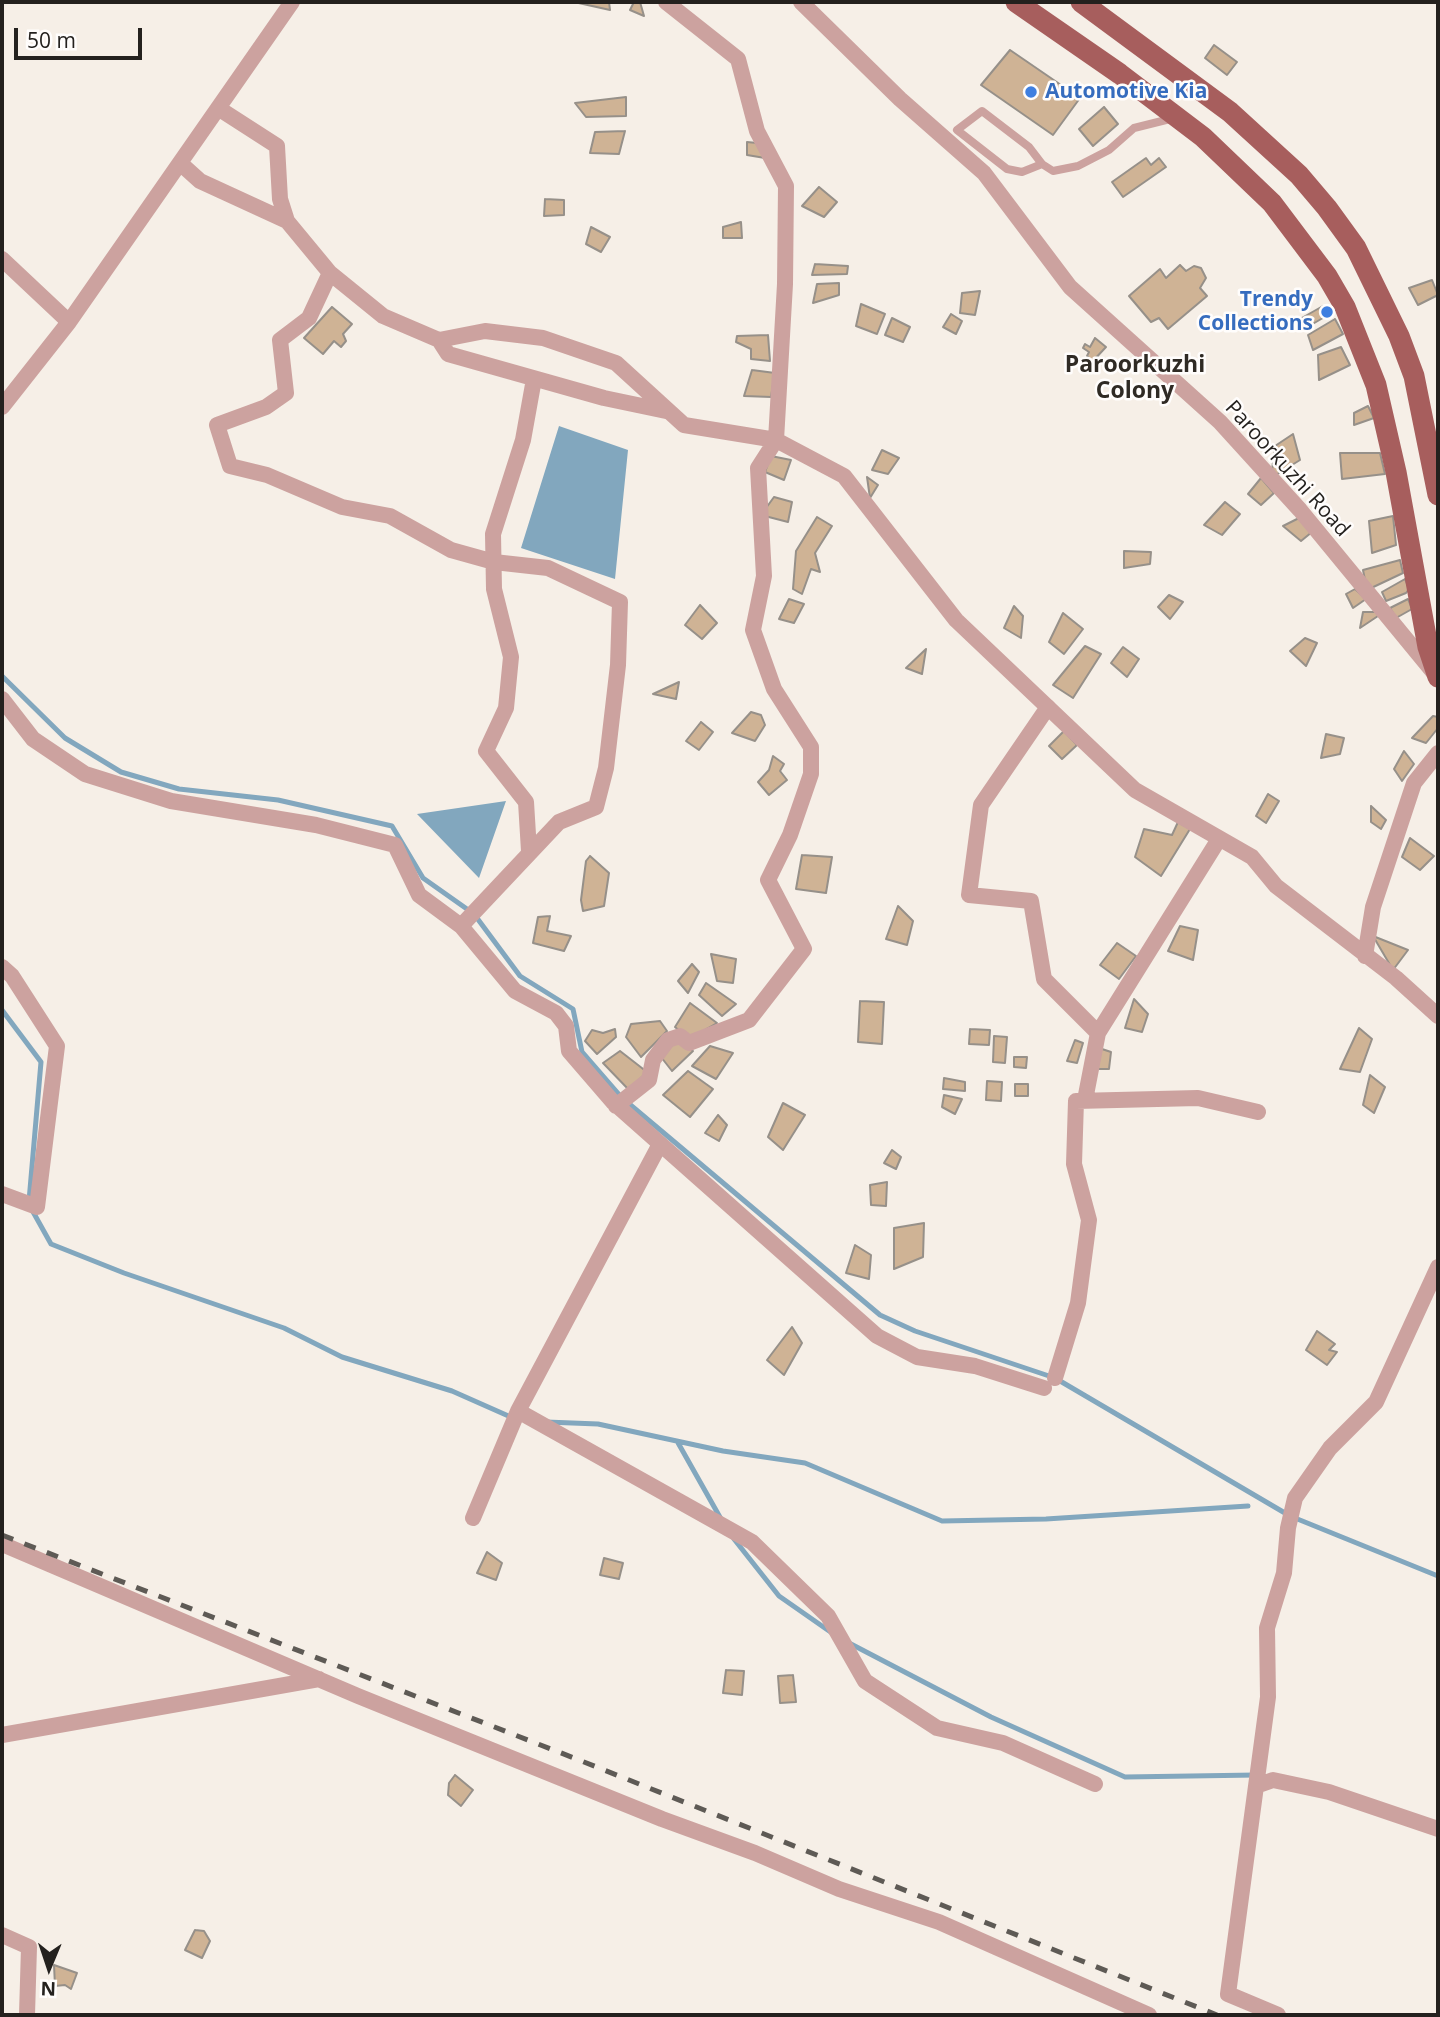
<!DOCTYPE html>
<style>
body{margin:0}
#map{position:relative;width:1440px;height:2017px;overflow:hidden;background:#f6efe7;font-family:"Open Sans",sans-serif}
canvas{display:block}
.frame{position:absolute;inset:0;border:4px solid #24211e;pointer-events:none}
.north{position:absolute;left:14px;top:1933px;width:70px;height:70px;-webkit-text-stroke:5px #fffdfc;paint-order:stroke;rotate:182deg;font-size:19px;font-weight:700;line-height:28px;text-align:center;color:#24211e}
.north::after{content:'';display:block;margin:auto;width:24px;height:32px;background:#24211e;clip-path:polygon(50% 0,100% 100%,50% 72%,0 100%)}
.scale{position:absolute;left:14px;top:28px;width:128px;height:32px;box-sizing:border-box;border:4px solid #24211e;border-top:0;padding-left:9px;font-size:21px;line-height:24px;white-space:nowrap;color:#24211e;-webkit-text-stroke:5px #fffdfc;paint-order:stroke}
</style>
<div id="map">
<canvas width="1440" height="2017"></canvas>
<div class="frame"></div>
<div class="north">N</div>
<div class="scale">50 m</div>
</div>
<script>
const c = document.querySelector('canvas').getContext('2d');
c.lineJoin = 'round';
function fill(path, color) { c.fillStyle = color; c.fill(path, 'evenodd'); }
const toPath = rows => new Path2D(rows.map(r => 'M' + r).join(''));
function stroke(path, color, width, dash) { c.strokeStyle = color; c.lineWidth = width; c.lineCap = dash ? 'butt' : 'round'; c.setLineDash(dash || []); c.stroke(path); }
function write(font, color, halo, rows, align = 'center') {
  c.font = font + ' "Open Sans",sans-serif'; c.lineWidth = 5; c.setLineDash([]); c.textBaseline = 'middle'; c.strokeStyle = halo; c.fillStyle = color; for (const [text, x, y, turn = 0] of rows) {
    c.save(); c.translate(x, y); c.rotate((+turn || 0) * Math.PI / 180); c.textAlign = isNaN(turn) ? turn : align; if (halo) c.strokeText(text, 0, 0); c.fillText(text, 0, 0); c.restore();
  }
}
fill(toPath([
 [559,426,628,450,615,579,521,548],
 [506,801,479,878,417,814]
]), '#82a7be');
stroke(toPath([
 [2,676,65,738,121,772,179,789,278,800,392,826,423,878,474,914,520,976,573,1009,582,1052,621,1097,880,1315,915,1331,1055,1378,1290,1516,1438,1576],
 [2,1010,41,1062,29,1201],
 [32,1210,51,1244,124,1273,284,1328,342,1357,452,1391,513,1418],
 [546,1422,598,1424,723,1451,805,1463,942,1521,1046,1519,1248,1506],
 [677,1441,721,1519],
 [734,1539,779,1596,832,1633],
 [849,1643,991,1717,1125,1777,1256,1775]
]), '#82a7be', 5);
const building = toPath([
 [574,2,609,2,610,10,574,2],
 [634,2,640,2,644,16,630,10,634,2],
 [1214,45,1237,62,1227,75,1205,58,1214,45],
 [1010,50,1080,98,1053,135,981,85,1010,50],
 [626,97,626,116,586,117,575,103,626,97],
 [1104,107,1118,124,1093,146,1079,129,1104,107],
 [625,131,619,154,590,153,595,132,625,131],
 [747,142,767,144,765,158,747,155,747,142],
 [1146,158,1151,165,1159,158,1166,167,1123,197,1112,182,1146,158],
 [819,187,837,202,824,217,802,206,819,187],
 [545,199,564,200,564,215,544,216,545,199],
 [741,222,742,238,723,238,723,227,741,222],
 [591,227,610,237,601,252,586,244,591,227],
 [815,264,848,266,847,274,812,275,815,264],
 [1180,265,1186,271,1194,266,1201,268,1206,278,1200,288,1207,296,1168,329,1159,318,1151,322,1129,296,1160,269,1166,278,1180,265],
 [1432,280,1438,295,1418,305,1409,288,1432,280],
 [839,283,839,295,813,303,817,284,839,283],
 [980,291,975,315,960,313,962,293,980,291],
 [861,304,885,314,877,334,856,326,861,304],
 [1323,306,1328,315,1304,329,1300,319,1323,306],
 [332,307,352,324,343,334,346,341,341,347,334,341,323,354,304,338,332,307],
 [951,314,962,321,956,334,943,327,951,314],
 [892,318,910,327,903,342,885,335,892,318],
 [1335,319,1343,334,1313,350,1308,335,1335,319],
 [768,335,770,361,751,359,751,349,736,342,737,336,768,335],
 [1095,338,1106,347,1092,362,1087,356,1089,352,1083,348,1085,344,1090,347,1095,338],
 [1341,347,1350,365,1319,380,1318,355,1341,347],
 [752,370,775,373,771,397,744,396,752,370],
 [1368,406,1374,418,1354,425,1354,413,1368,406],
 [1293,434,1300,460,1271,478,1275,446,1293,434],
 [882,450,899,458,888,474,872,470,882,450],
 [1340,453,1380,453,1385,474,1342,479,1340,453],
 [771,456,791,460,784,480,765,472,771,456],
 [867,477,878,485,870,498,867,477],
 [1261,478,1274,493,1261,505,1248,494,1261,478],
 [774,497,792,502,788,522,761,515,774,497],
 [1225,502,1240,514,1222,535,1204,525,1225,502],
 [1393,516,1396,545,1372,553,1369,521,1393,516],
 [817,517,832,526,815,553,820,572,811,569,802,594,793,589,796,551,817,517],
 [1299,518,1312,532,1301,541,1283,526,1299,518],
 [1124,551,1151,552,1150,564,1124,568,1124,551],
 [1400,560,1403,573,1367,590,1363,570,1400,560],
 [1405,579,1409,589,1406,593,1386,601,1382,592,1405,579],
 [1355,589,1366,599,1353,608,1346,594,1355,589],
 [1169,595,1183,602,1170,619,1158,607,1169,595],
 [789,599,804,604,794,623,779,619,789,599],
 [1408,599,1412,609,1396,618,1390,608,1408,599],
 [700,605,717,623,702,639,685,625,700,605],
 [1014,606,1023,616,1021,638,1004,628,1014,606],
 [1363,612,1384,612,1360,628,1363,612],
 [1063,613,1083,629,1064,654,1049,642,1063,613],
 [1305,638,1317,643,1306,666,1290,651,1305,638],
 [1085,646,1101,654,1073,698,1053,685,1085,646],
 [1123,647,1139,659,1127,677,1111,663,1123,647],
 [926,649,922,674,906,668,926,649],
 [679,682,676,699,653,694,679,682],
 [751,712,761,715,765,725,755,741,732,733,751,712],
 [1433,716,1438,717,1438,728,1426,743,1412,738,1433,716],
 [701,722,713,732,699,750,686,741,701,722],
 [1064,731,1077,745,1062,759,1049,746,1064,731],
 [1326,734,1344,738,1340,754,1321,758,1326,734],
 [1404,751,1414,764,1402,781,1394,769,1404,751],
 [773,756,784,764,780,771,787,780,769,795,758,782,769,770,773,756],
 [1268,794,1279,801,1266,823,1256,816,1268,794],
 [1371,806,1386,820,1381,829,1371,822,1371,806],
 [1178,822,1190,829,1161,876,1135,857,1144,829,1172,835,1178,822],
 [1410,838,1434,856,1420,870,1402,857,1410,838],
 [802,855,832,857,826,893,796,889,802,855],
 [590,856,609,873,604,906,583,911,581,900,586,861,590,856],
 [898,906,913,921,907,945,886,939,898,906],
 [550,916,547,931,571,936,564,951,533,943,538,917,550,916],
 [1180,926,1198,930,1193,960,1168,951,1180,926],
 [1373,936,1408,950,1393,970,1373,936],
 [1117,943,1136,956,1119,979,1100,965,1117,943],
 [711,954,736,959,733,983,717,981,711,954],
 [692,964,699,972,688,993,678,981,692,964],
 [706,983,736,1004,722,1016,699,995,706,983],
 [1134,999,1148,1014,1142,1032,1125,1028,1134,999],
 [860,1001,884,1002,882,1044,858,1042,860,1001],
 [690,1003,717,1023,689,1039,675,1027,690,1003],
 [660,1021,667,1031,641,1057,626,1037,631,1024,660,1021],
 [1359,1028,1372,1039,1360,1072,1340,1069,1359,1028],
 [615,1029,616,1037,597,1054,585,1041,592,1030,603,1033,615,1029],
 [970,1029,990,1030,989,1045,969,1044,970,1029],
 [994,1036,1007,1037,1005,1063,993,1062,994,1036],
 [677,1040,693,1051,672,1071,661,1057,677,1040],
 [1075,1040,1083,1043,1077,1063,1067,1061,1075,1040],
 [710,1046,733,1053,716,1079,692,1066,710,1046],
 [1096,1047,1111,1052,1109,1069,1089,1069,1096,1047],
 [620,1051,647,1072,629,1090,603,1063,620,1051],
 [1014,1057,1027,1057,1026,1068,1014,1067,1014,1057],
 [688,1071,713,1089,690,1117,663,1095,688,1071],
 [1370,1075,1385,1087,1374,1113,1363,1105,1370,1075],
 [944,1078,965,1082,965,1091,943,1089,944,1078],
 [987,1081,1002,1082,1001,1101,986,1100,987,1081],
 [1015,1084,1028,1084,1028,1096,1015,1096,1015,1084],
 [944,1095,962,1099,955,1114,942,1107,944,1095],
 [783,1103,805,1115,783,1150,768,1137,783,1103],
 [718,1115,727,1125,719,1141,705,1133,718,1115],
 [892,1150,901,1157,896,1169,884,1163,892,1150],
 [887,1182,886,1206,871,1205,870,1185,887,1182],
 [924,1223,923,1257,894,1269,894,1228,924,1223],
 [855,1245,871,1255,869,1279,846,1273,855,1245],
 [792,1327,802,1343,784,1375,767,1360,792,1327],
 [1317,1331,1335,1344,1329,1350,1337,1352,1327,1365,1306,1350,1317,1331],
 [487,1552,502,1563,496,1580,477,1573,487,1552],
 [604,1558,623,1563,619,1579,600,1575,604,1558],
 [726,1670,744,1671,742,1695,723,1693,726,1670],
 [793,1675,796,1702,780,1703,778,1676,793,1675],
 [455,1775,473,1790,461,1806,448,1795,449,1783,455,1775],
 [195,1930,204,1931,210,1941,202,1958,185,1950,195,1930],
 [54,1965,77,1973,71,1989,65,1985,55,1986,54,1965]
]);
fill(building, '#cfb395');
stroke(building, '#969089', 2);
stroke(toPath([
 [1042,164,1022,172,1007,169,957,130,982,111,1029,147,1042,164,1053,171,1078,166,1109,150,1134,128,1174,118]
]), '#cca29f', 8);
stroke(toPath([
 [801,2,900,99,984,173,1070,287,1220,422,1300,510,1434,673],
 [218,108,277,146,280,199,287,221,330,273,383,316,439,340,485,331,543,338,616,363,684,425,776,440,844,476,956,620,1135,790,1252,857,1276,886,1396,978,1438,1016],
 [180,163,200,181,287,221],
 [2,259,69,322],
 [330,273,309,318,280,340,286,393,266,407,217,425,230,466,267,475,342,507,390,516,451,550,494,562,548,568,620,602,618,665,606,768,596,807,559,822,461,926],
 [439,340,448,354,604,398,666,411],
 [2,407,69,322,292,2],
 [2,699,33,739,85,774,171,801,316,825,395,845,419,895,461,926,515,991,556,1013,566,1026,569,1051,613,1102,877,1336,917,1357,975,1366,1044,1388],
 [1048,707,981,805,969,895,1031,901,1044,979,1098,1033],
 [529,851,526,802,486,751,506,708,511,657,494,589,493,534,523,440,534,379],
 [1365,956,1373,907,1414,783,1438,753],
 [2,967,12,976,57,1046,37,1207,2,1194],
 [1085,1100,1098,1033,1219,839],
 [616,1106,649,1080,653,1060,668,1040,680,1036,689,1043,749,1020,804,949,768,880,790,835,811,774,811,747,774,689,753,630,764,576,758,468,776,440,785,284,786,186,757,131,738,59,666,2],
 [1055,1378,1078,1303,1089,1220,1074,1164,1076,1101,1198,1098,1258,1112],
 [518,1411,752,1542,828,1616,865,1681,937,1728,1003,1743,1095,1784],
 [473,1518,518,1411,660,1144],
 [2,1544,358,1696,662,1819,755,1853,839,1889,939,1922,1149,2015],
 [2,1735,319,1679],
 [1256,1786,1273,1780,1329,1792,1438,1829],
 [2,1935,29,1947,27,2015],
 [1278,2015,1228,1994,1268,1697,1267,1628,1284,1573,1288,1528,1295,1498,1330,1448,1376,1402,1438,1267]
]), '#cca29f', 16);
stroke(toPath([
 [1016,2,1120,74,1203,137,1272,203,1327,276,1345,307,1376,385,1396,472,1428,647,1438,677],
 [1081,2,1230,112,1299,175,1327,208,1356,248,1399,336,1414,376,1438,495]
]), '#a75e5d', 21);
stroke(toPath([
 [2,1535,574,1758,1217,2015]
]), '#5e5a55', 5, [12, 12]);
for (const [x, y, r, color] of [
 [1031,92,7,"#3f7fe0"],
 [1327,312,7,"#3f7fe0"]
]) { const dot = new Path2D(); dot.arc(x, y, r, 0, 2 * Math.PI); c.fillStyle = color; c.fill(dot); stroke(dot, '#fffdfc', 2.5); }
write('bold 21px', '#366cbe', '#fffdfc', [
 ["Automotive Kia",1045,92],
 ["Trendy",1313,300,"right"],
 ["Collections",1313,324,"right"]
], 'left');
write('21px', '#24211e', '#fffdfc', [
 ["Paroorkuzhi Road",1287,469,48]
]);
write('bold 23px', '#2f2a24', '#fffdfc', [
 ["Paroorkuzhi",1135,365],
 ["Colony",1135,391]
]);
</script>
